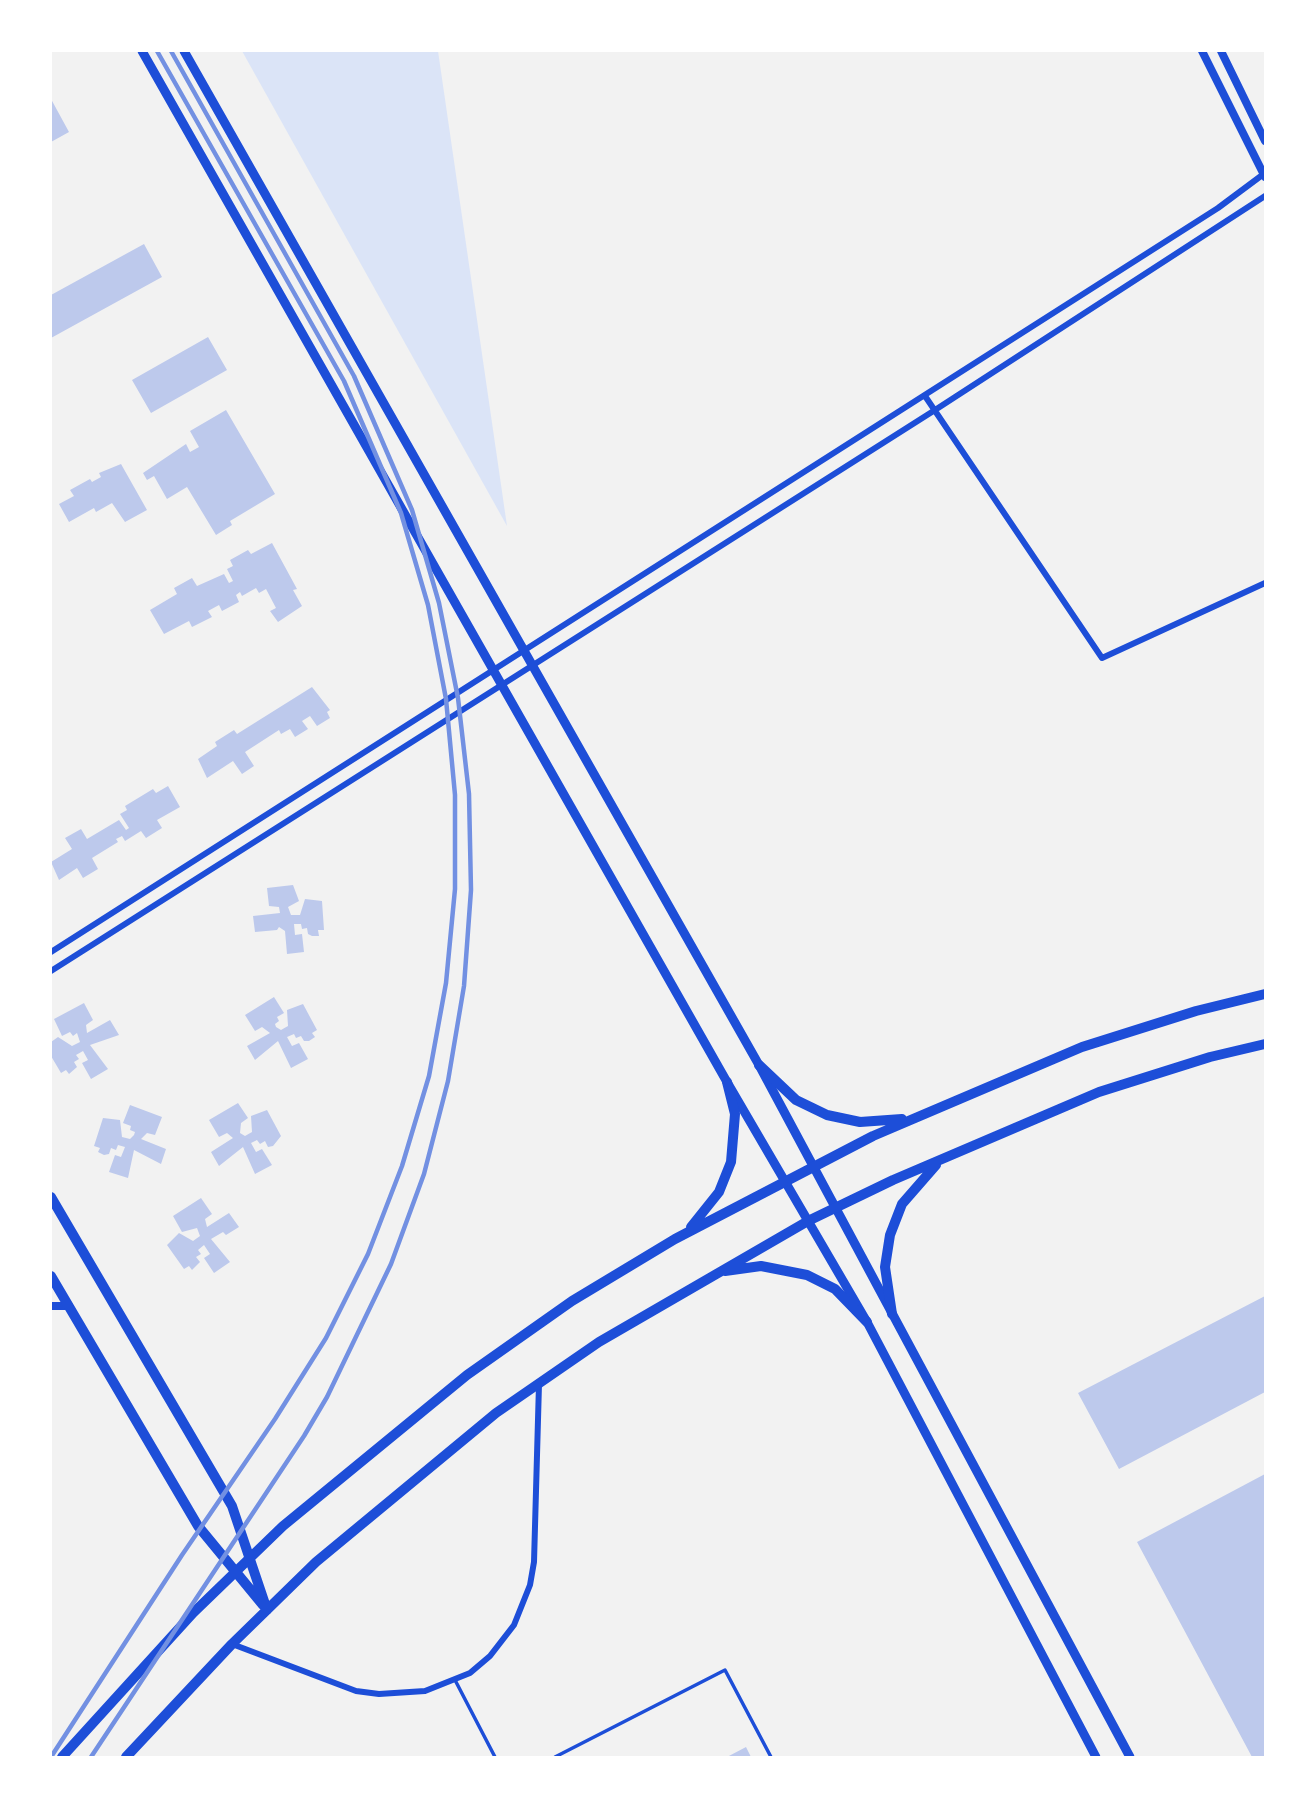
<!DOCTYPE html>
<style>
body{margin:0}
#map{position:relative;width:1316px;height:1808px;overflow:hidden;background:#f2f2f2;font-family:"Libre Baskerville",serif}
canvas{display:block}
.frame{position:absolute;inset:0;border:52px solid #fff;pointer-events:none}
</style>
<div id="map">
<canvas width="1316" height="1808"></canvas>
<div class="frame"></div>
</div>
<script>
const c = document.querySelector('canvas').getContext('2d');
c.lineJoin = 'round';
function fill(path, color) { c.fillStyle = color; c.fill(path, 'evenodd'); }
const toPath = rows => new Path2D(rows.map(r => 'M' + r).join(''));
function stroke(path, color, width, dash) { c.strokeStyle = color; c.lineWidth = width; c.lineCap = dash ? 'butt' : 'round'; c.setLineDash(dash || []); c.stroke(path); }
fill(toPath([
 [242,51,438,51,507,526]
]), '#dbe4f7');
fill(toPath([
 [51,99,69,132,51,142],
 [144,244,162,277,51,338,51,295],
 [208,337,227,370,151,413,132,380],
 [226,410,275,494,230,521,232,525,216,535,187,487,167,499,154,476,147,480,143,473,186,444,190,452,199,447,190,431],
 [121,464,147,510,125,522,112,503,96,512,94,508,69,522,59,504,74,496,70,490,90,479,92,482,101,477,99,473],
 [272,543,297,589,293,590,302,606,278,622,270,611,276,608,266,589,259,593,256,588,242,596,240,592,236,595,239,602,222,611,219,605,208,611,212,617,192,627,189,621,164,634,150,610,177,594,174,588,192,578,197,586,224,574,229,583,233,581,227,569,233,566,230,560,248,550,251,554],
 [312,687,330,710,327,712,330,718,317,726,310,716,302,721,308,729,295,737,290,729,281,734,279,730,245,752,254,766,242,774,233,761,207,778,198,759,217,746,215,742,234,730,237,734],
 [168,786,180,807,157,820,162,828,146,838,141,831,125,841,122,836,116,839,118,842,92,858,98,869,83,878,77,868,59,880,51,862,72,849,65,838,81,829,87,839,119,820,126,830,129,828,120,814,127,810,125,806,153,789,156,793],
 [293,885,299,901,288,907,291,915,300,915,305,899,322,901,324,930,318,930,319,936,312,936,308,934,307,928,302,929,301,924,294,924,295,935,302,934,304,952,287,954,285,931,279,927,277,930,255,932,253,916,280,913,279,907,269,906,267,888],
 [274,997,284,1013,277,1017,279,1021,275,1024,276,1027,281,1030,288,1026,287,1010,303,1004,317,1030,312,1033,315,1037,309,1041,304,1041,301,1036,296,1038,294,1034,287,1037,292,1046,299,1043,308,1059,291,1068,278,1041,255,1060,247,1046,270,1033,262,1027,255,1031,245,1015],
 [84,1003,93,1020,86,1025,87,1033,110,1020,119,1035,90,1045,108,1069,91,1079,82,1063,88,1060,83,1051,76,1055,79,1059,74,1062,77,1067,69,1074,66,1070,61,1073,51,1056,51,1042,58,1037,72,1046,80,1042,77,1033,73,1036,70,1032,62,1036,54,1019],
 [238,1103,248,1118,241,1123,240,1133,245,1136,252,1132,251,1116,267,1110,281,1136,273,1146,268,1147,265,1141,260,1144,257,1140,251,1143,256,1152,262,1149,272,1165,255,1174,243,1147,219,1166,211,1152,233,1138,227,1133,219,1137,209,1120],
 [130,1105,162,1117,155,1135,147,1133,141,1139,166,1149,161,1164,134,1150,128,1178,109,1172,115,1155,121,1157,125,1147,118,1145,116,1150,111,1148,109,1154,104,1155,98,1152,100,1148,94,1146,103,1118,120,1120,122,1137,130,1139,134,1135,135,1132,130,1130,131,1126,123,1123],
 [201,1198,212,1214,205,1219,207,1227,229,1213,239,1227,226,1235,223,1232,211,1239,230,1262,214,1273,204,1258,210,1254,204,1245,198,1250,201,1254,196,1257,200,1262,192,1270,189,1266,184,1269,167,1245,179,1233,193,1241,200,1236,197,1228,182,1232,173,1216],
 [1265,1296,1265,1392,1119,1469,1078,1393],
 [1265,1474,1265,1757,1252,1757,1137,1542],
 [746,1747,751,1757,727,1757]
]), '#bdc9ec');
stroke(toPath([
 [455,1680,495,1757],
 [555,1757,725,1670,771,1757]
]), '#1d4ed8', 3.5);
stroke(toPath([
 [925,396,1102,658,1265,583],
 [51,952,1218,208,1265,173],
 [51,971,935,410,1265,196],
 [232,1644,356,1691,379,1694,425,1691,470,1673,490,1656,514,1625,530,1585,534,1562,539,1384]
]), '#1d4ed8', 6);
stroke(toPath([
 [1202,51,1265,177],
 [1221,51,1265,141],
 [51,1306,69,1306]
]), '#1d4ed8', 8);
stroke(toPath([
 [142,51,727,1082,867,1322,1096,1757],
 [184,51,759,1065,1130,1757]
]), '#1d4ed8', 9);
stroke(toPath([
 [759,1065,796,1100,827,1115,860,1122,902,1119],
 [51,1197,232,1506,267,1610],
 [691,1227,719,1192,731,1162,735,1114,727,1082],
 [725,1271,761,1266,807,1275,835,1289,867,1322],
 [51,1276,198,1526,263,1605],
 [892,1314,885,1267,890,1235,902,1204,936,1165],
 [62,1757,193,1613,283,1526,467,1375,572,1301,675,1239,873,1136,1082,1047,1196,1011,1265,994],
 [126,1757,232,1644,316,1562,496,1413,599,1342,808,1221,893,1180,1099,1092,1210,1057,1265,1044]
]), '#1d4ed8', 10);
stroke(toPath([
 [51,1757,182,1555,275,1419,326,1338,368,1254,402,1166,429,1076,446,983,455,889,455,795,446,699,428,605,401,513,344,381,157,51],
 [91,1757,304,1436,327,1397,391,1264,424,1174,448,1081,464,986,471,890,469,794,458,698,439,603,412,510,354,376,171,51]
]), '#7290e2', 4.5);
</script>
